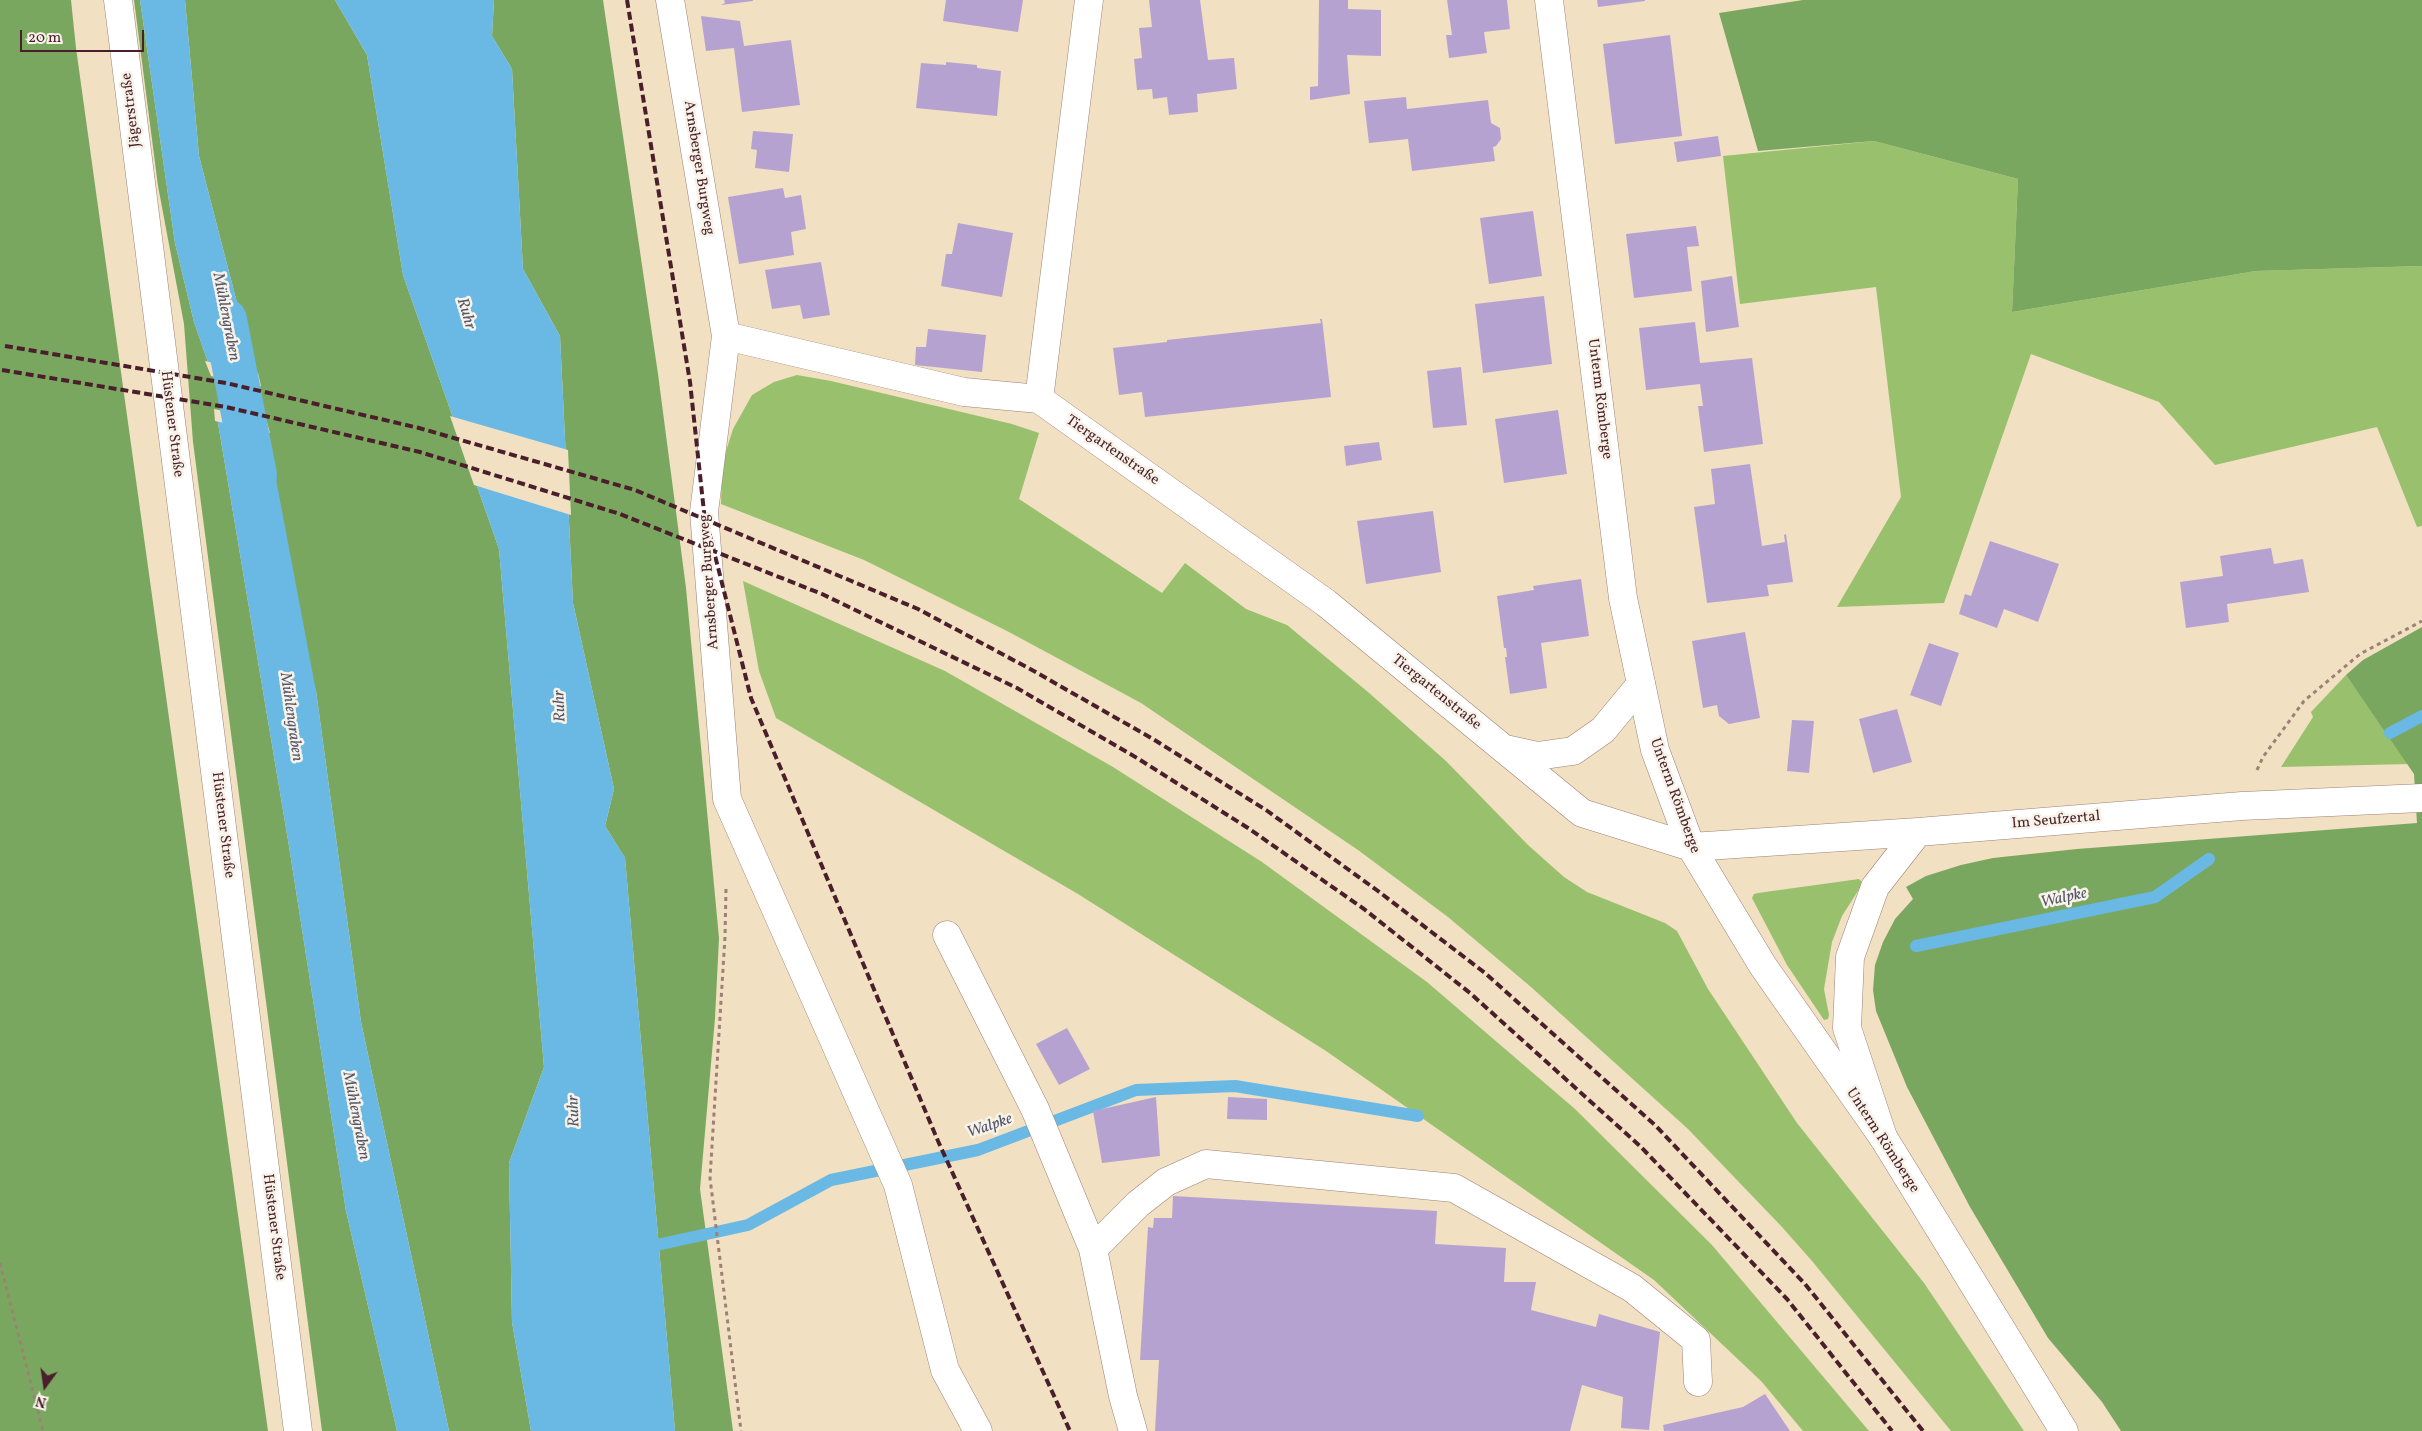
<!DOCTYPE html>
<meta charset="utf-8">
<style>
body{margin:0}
#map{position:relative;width:2422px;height:1431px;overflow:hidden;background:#f1e0c2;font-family:Vollkorn,serif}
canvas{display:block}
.north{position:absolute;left:20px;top:1361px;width:50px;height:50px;-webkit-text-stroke:4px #f7f3e8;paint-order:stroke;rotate:194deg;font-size:14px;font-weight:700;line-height:20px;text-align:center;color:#4a1f2b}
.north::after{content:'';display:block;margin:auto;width:18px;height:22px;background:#4a1f2b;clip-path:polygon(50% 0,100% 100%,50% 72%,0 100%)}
.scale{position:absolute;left:20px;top:30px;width:124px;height:22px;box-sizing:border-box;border:2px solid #4a1f2b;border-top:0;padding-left:6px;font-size:15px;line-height:18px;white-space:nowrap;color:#4a1f2b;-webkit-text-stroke:4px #f7f3e8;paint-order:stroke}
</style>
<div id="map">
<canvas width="2422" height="1431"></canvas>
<div class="north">N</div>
<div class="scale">20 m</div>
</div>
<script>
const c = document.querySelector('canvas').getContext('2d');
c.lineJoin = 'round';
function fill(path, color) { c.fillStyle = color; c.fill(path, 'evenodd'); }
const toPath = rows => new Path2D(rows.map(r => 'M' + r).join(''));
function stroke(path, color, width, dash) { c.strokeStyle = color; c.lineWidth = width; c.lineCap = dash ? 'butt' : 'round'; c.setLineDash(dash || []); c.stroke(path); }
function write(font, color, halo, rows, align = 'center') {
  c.font = font + ' Vollkorn,serif'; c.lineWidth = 5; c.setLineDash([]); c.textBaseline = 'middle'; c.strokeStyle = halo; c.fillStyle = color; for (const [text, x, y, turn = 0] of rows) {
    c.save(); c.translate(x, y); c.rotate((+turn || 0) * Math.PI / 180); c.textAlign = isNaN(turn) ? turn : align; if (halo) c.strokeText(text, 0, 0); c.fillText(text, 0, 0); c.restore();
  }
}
fill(toPath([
 [1874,141,2018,179,2012,312,2256,271,2422,266,2422,526,2417,527,2377,427,2215,465,2159,402,2031,354,1944,603,1837,607,1901,497,1876,287,1740,304,1723,156],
 [797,375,831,381,1012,424,1039,433,1019,499,1162,593,1185,563,1246,609,1287,625,1368,692,1446,761,1528,845,1564,877,1587,892,1665,923,1677,931,1708,989,1797,1123,1924,1283,2024,1431,1951,1431,1812,1261,1782,1227,1688,1129,1531,987,1448,917,1358,850,1141,703,1007,631,864,560,721,504,722,464,733,429,752,395,774,382],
 [743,581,945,671,1113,767,1262,862,1427,982,1575,1109,1712,1245,1869,1431,1803,1431,1761,1381,1654,1280,1326,1051,1078,894,776,718,759,671],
 [2346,675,2409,764,2281,767,2313,717,2311,712],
 [1859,879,1863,883,1842,916,1832,942,1824,989,1829,1015,1828,1019,1824,1020,1787,965,1752,898,1754,894,1758,893]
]), '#99c16d');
fill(toPath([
 [0,0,71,0,76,48,268,1431,0,1431],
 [134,0,140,0,175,243,194,322,212,374,258,384,199,156,185,0,335,0,367,55,403,275,499,549,544,1067,509,1163,512,1322,531,1431,449,1431,361,1022,316,691,216,411,289,846,346,1211,397,1431,322,1431,193,442,184,324,158,186],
 [494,0,603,0,658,374,686,588,719,938,715,1018,700,1189,733,1431,675,1431,625,858,605,826,614,789,573,603,560,336,523,269,512,69,492,36],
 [1803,0,2422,0,2422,266,2256,271,2012,312,2018,179,1874,141,1758,151,1719,13],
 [2422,627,2422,1431,2121,1431,2102,1402,2048,1338,1970,1207,1907,1087,1876,1011,1873,990,1875,965,1883,942,1895,919,1913,899,1906,887,1926,876,1961,865,1993,858,2077,849,2417,823,2414,774,2346,675,2363,660]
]), '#7aa760');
fill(toPath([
 [140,0,185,0,199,156,258,384,212,374,194,322,175,243],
 [335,0,494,0,492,36,512,69,523,269,560,336,573,603,614,789,605,826,625,858,675,1431,531,1431,512,1322,509,1163,544,1067,499,549,403,275,367,55],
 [216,411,265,421,316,691,361,1022,449,1431,397,1431,346,1211,289,846]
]), '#69b9e4');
fill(toPath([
 [205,361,258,373,261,386,258,387,211,376],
 [214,409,266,419,270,433,215,421],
 [450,416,568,450,571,515,474,485]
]), '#f1e0c2');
stroke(toPath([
 [2390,733,2422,716],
 [1916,946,2155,897,2209,859],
 [643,1248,748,1225,831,1180,978,1150,1136,1090,1235,1086,1418,1116]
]), '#69b9e4', 12);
stroke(toPath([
 [225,320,255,475]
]), '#69b9e4', 44);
fill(toPath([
 [724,0,753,0,753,1,721,5,725,3],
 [946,0,1023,0,1018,32,943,21],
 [1149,0,1200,0,1208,60,1234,58,1237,89,1197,94,1198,112,1169,115,1167,97,1153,99,1152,89,1137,90,1134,59,1142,58,1139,28,1152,27],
 [1319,0,1348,0,1348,9,1381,10,1381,56,1347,55,1350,94,1310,100,1310,87,1318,86],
 [1447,0,1507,0,1510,29,1484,32,1487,53,1449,58,1446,35,1452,35],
 [1597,0,1645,0,1645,1,1598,7],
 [701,16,740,21,744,46,791,40,800,105,742,112,734,48,706,51],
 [1670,35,1682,136,1615,144,1603,44],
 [946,62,977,65,977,68,1001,71,997,116,916,108,921,63,946,65],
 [1406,97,1407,109,1488,100,1491,123,1500,128,1501,139,1496,146,1493,147,1495,161,1412,171,1408,139,1369,143,1364,101],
 [753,131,793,134,789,172,755,168,757,150,751,149],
 [1718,136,1721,156,1677,162,1674,142],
 [783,188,785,198,801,195,806,229,791,232,794,255,739,264,728,197],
 [1533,211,1542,276,1489,284,1480,218],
 [958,223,1013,233,1002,297,941,286,946,254,952,254],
 [1696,226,1699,246,1687,247,1692,291,1634,298,1626,234],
 [821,262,830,315,803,319,800,305,772,309,765,270],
 [1732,276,1739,327,1706,332,1701,281],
 [1544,296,1552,364,1483,373,1475,304],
 [1320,319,1322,319,1331,397,1145,417,1142,392,1119,395,1113,348,1167,342,1167,340,1321,323],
 [1695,322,1700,363,1752,358,1763,444,1704,452,1698,406,1703,406,1700,384,1646,390,1639,328],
 [928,329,986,335,982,372,915,365,916,347,926,347],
 [1461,367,1467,425,1433,428,1427,371],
 [1558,410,1567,474,1504,483,1495,419],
 [1379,442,1382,460,1346,466,1344,446],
 [1750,464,1762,546,1785,542,1784,535,1786,534,1793,582,1767,585,1769,596,1707,603,1694,507,1715,504,1711,469],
 [1433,511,1441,572,1366,584,1357,521],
 [1990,541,2059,564,2038,622,2004,609,1997,628,1959,614,1965,594,1971,596],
 [2271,548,2274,564,2303,559,2309,592,2227,604,2229,622,2186,628,2180,582,2223,576,2220,556],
 [1581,579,1589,636,1541,643,1547,688,1510,694,1505,657,1507,657,1506,648,1504,648,1497,596,1534,590,1533,586],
 [1745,632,1760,718,1729,724,1719,716,1717,705,1703,708,1692,641],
 [1929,643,1959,653,1941,706,1910,695],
 [1897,709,1912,762,1873,773,1859,719],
 [1792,720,1814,721,1809,773,1787,771],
 [1067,1028,1090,1069,1059,1085,1036,1044],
 [1156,1097,1160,1156,1102,1163,1093,1111],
 [1228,1097,1267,1099,1267,1120,1227,1119],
 [1173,1196,1437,1211,1435,1244,1506,1248,1504,1282,1536,1282,1531,1310,1596,1327,1599,1314,1660,1332,1649,1430,1621,1428,1623,1397,1582,1385,1570,1431,1155,1431,1159,1360,1140,1360,1148,1227,1153,1228,1154,1218,1172,1218],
 [1765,1394,1790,1431,1664,1431,1663,1425,1743,1407]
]), '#b6a2d1');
const minor = toPath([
 [670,0,726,336,704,512,727,799,898,1185,945,1370,978,1431],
 [1089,0,1039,399,1326,603,1582,813,1691,847,1763,966,1883,1137,2064,1431],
 [726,336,964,392,1039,399],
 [1505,749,1537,756,1573,751,1603,730,1641,684],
 [947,935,1035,1109,1093,1249,1123,1396,1133,1431],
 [1093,1249,1138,1204,1166,1182,1206,1164,1454,1188,1632,1288,1696,1340,1698,1382]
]);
const major = toPath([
 [118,0,298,1431],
 [1549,0,1623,598,1655,750,1691,847,1918,832,2242,806,2422,798],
 [1883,1137,1847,1028,1850,957,1875,887,1918,832]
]);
stroke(minor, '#9e8076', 29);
stroke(major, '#9e8076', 29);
stroke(toPath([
 [2257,770,2263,757,2304,701,2360,654,2422,621],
 [726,889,725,937,710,1178,741,1431],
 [0,1263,43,1431]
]), '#9e8076', 3, [4, 4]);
stroke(minor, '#fff', 28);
stroke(major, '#fff', 28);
stroke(toPath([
 [627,0,690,382,704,512,751,698,938,1141,1070,1431],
 [5,346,226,383,419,428,635,490,918,609,1032,670,1153,739,1266,810,1378,891,1485,973,1656,1126,1805,1284,1923,1431],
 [2,370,226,407,420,452,620,514,822,594,1017,688,1137,758,1248,828,1364,909,1470,993,1640,1146,1787,1299,1892,1431]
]), '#4a1f2b', 4, [8, 4]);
write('15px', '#4a1f2b', '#f7f3e8', [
 ["Jägerstraße",132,110,-97],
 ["Arnsberger Burgweg",698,168,81],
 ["Unterm Römberge",1599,399,83],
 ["Hüstener Straße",171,424,83],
 ["Tiergartenstraße",1112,451,35],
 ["Arnsberger Burgweg",710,582,-94],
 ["Tiergartenstraße",1436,693,39],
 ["Unterm Römberge",1674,796,70],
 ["Im Seufzertal",2056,821,-5],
 ["Hüstener Straße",222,825,83],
 ["Unterm Römberge",1882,1141,57],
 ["Hüstener Straße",273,1227,83]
]);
write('italic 16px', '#55556c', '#f7f3e8', [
 ["Ruhr",465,314,73],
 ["Mühlengraben",225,317,79],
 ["Ruhr",561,706,-92],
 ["Mühlengraben",290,717,82],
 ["Walpke",2064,899,-12],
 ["Ruhr",575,1111,-92],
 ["Mühlengraben",355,1116,79],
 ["Walpke",990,1127,-19]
]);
</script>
